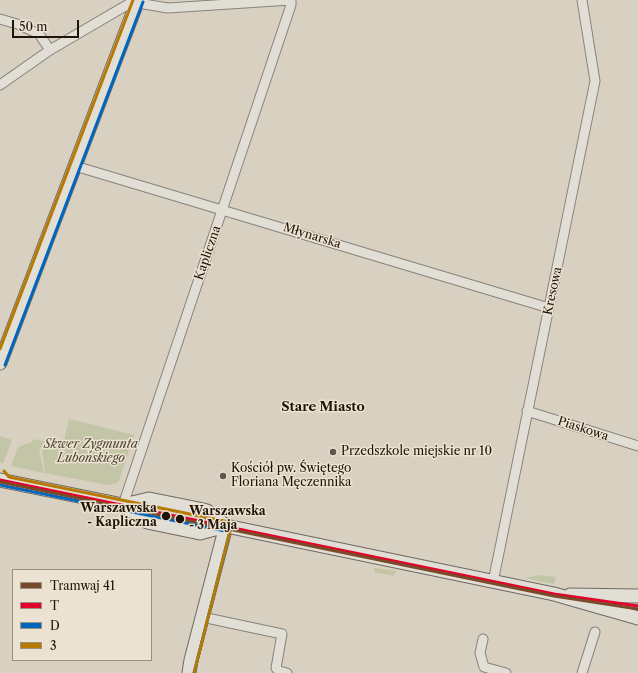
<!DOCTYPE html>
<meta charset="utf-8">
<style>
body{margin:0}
#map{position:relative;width:638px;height:673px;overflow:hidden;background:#d8d0c1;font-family:"Libre Caslon Text",serif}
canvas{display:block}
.legend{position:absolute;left:12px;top:569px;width:140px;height:92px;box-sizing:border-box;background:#ece2d1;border:1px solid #9a9081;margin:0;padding:5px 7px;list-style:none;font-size:12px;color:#201409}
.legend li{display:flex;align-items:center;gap:8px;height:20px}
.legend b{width:20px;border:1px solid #9a9081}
.scale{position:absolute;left:12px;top:20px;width:67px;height:18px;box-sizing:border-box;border:2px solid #201409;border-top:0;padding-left:5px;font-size:12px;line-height:14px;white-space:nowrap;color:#201409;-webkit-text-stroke:3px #ece2d1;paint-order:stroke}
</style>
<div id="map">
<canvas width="638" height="673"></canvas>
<ul class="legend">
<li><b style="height:5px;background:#7a4b2a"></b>Tramwaj 41</li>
<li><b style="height:5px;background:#e4002b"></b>T</li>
<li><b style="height:5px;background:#0065bd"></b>D</li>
<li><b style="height:5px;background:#b67a03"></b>3</li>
</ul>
<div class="scale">50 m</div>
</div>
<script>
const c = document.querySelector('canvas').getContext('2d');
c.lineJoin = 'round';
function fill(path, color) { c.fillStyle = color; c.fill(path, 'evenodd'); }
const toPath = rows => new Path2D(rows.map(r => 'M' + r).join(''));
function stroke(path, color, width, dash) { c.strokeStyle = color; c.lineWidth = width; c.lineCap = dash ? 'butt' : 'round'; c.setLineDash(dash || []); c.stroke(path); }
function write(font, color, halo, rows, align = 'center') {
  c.font = font + ' "Libre Caslon Text",serif'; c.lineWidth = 3; c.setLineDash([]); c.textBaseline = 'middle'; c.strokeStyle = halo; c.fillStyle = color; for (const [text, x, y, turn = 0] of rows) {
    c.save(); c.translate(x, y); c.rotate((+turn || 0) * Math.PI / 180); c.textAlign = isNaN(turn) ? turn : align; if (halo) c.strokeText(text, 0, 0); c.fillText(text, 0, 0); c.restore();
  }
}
fill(toPath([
 [69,419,134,435,119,481,116,483,108,485,45,473,42,450,50,442,63,445],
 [0,436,12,440,3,464,0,462],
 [33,439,48,442,39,449,44,473,11,466,18,447,32,442],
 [374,568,396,571,395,574,393,576,374,572],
 [540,575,556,577,554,584,524,578]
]), '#c3c6a6');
const street = toPath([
 [0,19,17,24,39,34,50,50],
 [0,85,50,50,132,2,168,8,291,0,291,5,123,505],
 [75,166,549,308],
 [527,411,638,446],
 [493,582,595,81,582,0],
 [202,617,282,634,276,668,279,671,287,673],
 [483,639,480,653,484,667,506,673],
 [582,673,595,632]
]);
const secondary = toPath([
 [0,363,138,0],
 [0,480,123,505,147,522,200,533,226,526,554,594,638,618],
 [123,505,149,499,199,509,207,511,226,526],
 [570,595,638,596],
 [189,673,191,660,226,526]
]);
stroke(street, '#888279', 11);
stroke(secondary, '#6f6960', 15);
stroke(street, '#e1ded6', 9);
stroke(secondary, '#e1ded6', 13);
stroke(toPath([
 [0,480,554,594,638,606]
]), '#e4002b', 3);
stroke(toPath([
 [5,365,143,2],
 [0,485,225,531],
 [194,673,231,527]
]), '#0065bd', 3);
stroke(toPath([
 [0,349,133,0],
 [4,471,9,477,229,522,231,527,194,673]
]), '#b67a03', 3);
stroke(toPath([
 [0,482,554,596,638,609]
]), '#7a4b2a', 3);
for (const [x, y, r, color] of [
 [333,452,4,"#605649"],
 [223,476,4,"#605649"],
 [166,516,5,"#201409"],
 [180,519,5,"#201409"]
]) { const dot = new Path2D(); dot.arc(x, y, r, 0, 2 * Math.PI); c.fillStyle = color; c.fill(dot); stroke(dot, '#ece2d1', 1.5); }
write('12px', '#201409', '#ece2d1', [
 ["Młynarska",312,236,17],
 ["Kapliczna",208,253,-71],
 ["Kresowa",553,291,-78],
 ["Piaskowa",583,429,18]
]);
write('italic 12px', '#4c4732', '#ece2d1', [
 ["Skwer Zygmunta",91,445],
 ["Lubońskiego",91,459]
]);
write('12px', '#201409', '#ece2d1', [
 ["Przedszkole miejskie nr 10",341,452],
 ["Kościół pw. Świętego",231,469],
 ["Floriana Męczennika",231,483]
], 'left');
write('bold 12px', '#201409', '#ece2d1', [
 ["Warszawska",157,509],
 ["- Kapliczna",157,523],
 ["Warszawska",189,512,"left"],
 ["- 3 Maja",189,526,"left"]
], 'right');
write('bold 13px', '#201409', '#ece2d1', [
 ["Stare Miasto",323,407]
]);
</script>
